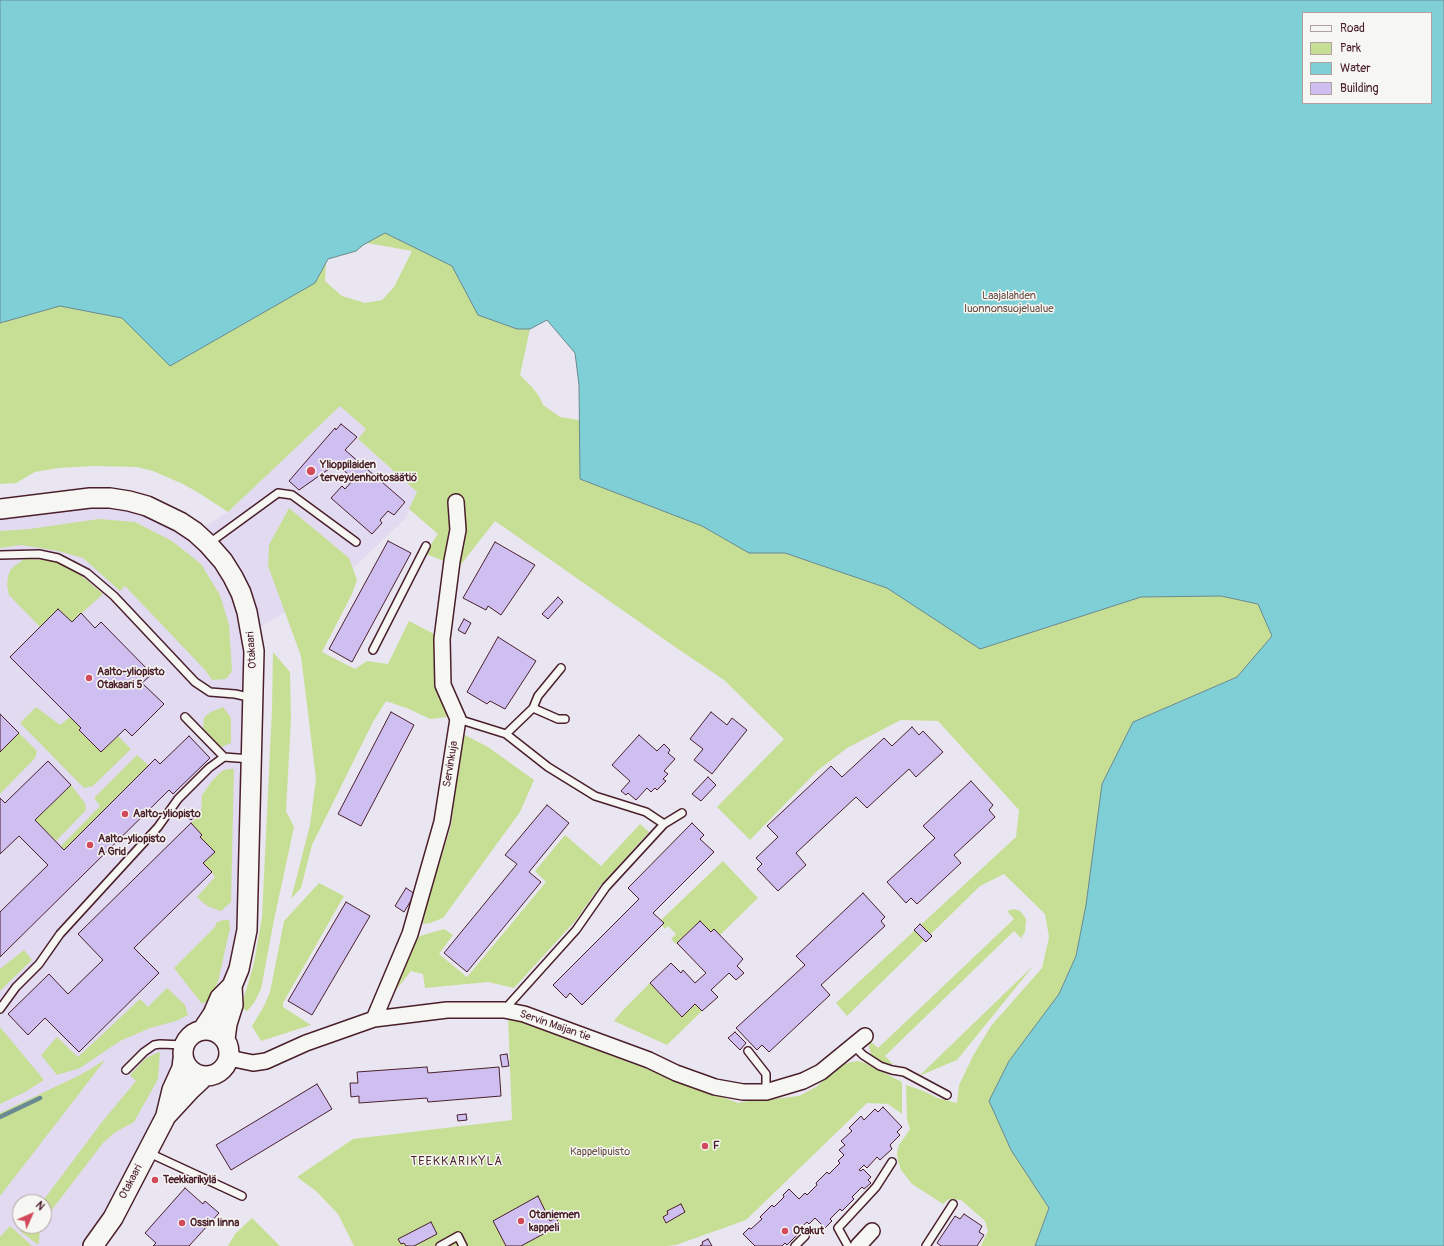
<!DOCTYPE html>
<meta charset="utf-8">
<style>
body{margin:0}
#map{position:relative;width:1444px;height:1246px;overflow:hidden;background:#eae6f1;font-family:Pangolin,sans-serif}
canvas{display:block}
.legend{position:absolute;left:1302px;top:12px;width:130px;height:92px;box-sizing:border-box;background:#f6f6f2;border:1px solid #b1a0a2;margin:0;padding:5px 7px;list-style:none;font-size:12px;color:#4a1f2b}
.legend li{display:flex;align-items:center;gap:8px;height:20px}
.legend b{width:20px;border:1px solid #b1a0a2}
.north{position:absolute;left:12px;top:1194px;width:40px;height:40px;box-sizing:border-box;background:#f6f6f2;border:1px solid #b1a0a2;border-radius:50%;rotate:45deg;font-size:11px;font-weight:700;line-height:16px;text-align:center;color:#4a1f2b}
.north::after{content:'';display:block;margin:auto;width:14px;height:18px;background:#d1495b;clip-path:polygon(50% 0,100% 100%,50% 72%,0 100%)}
</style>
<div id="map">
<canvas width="1444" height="1246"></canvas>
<ul class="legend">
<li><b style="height:5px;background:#f6f6f2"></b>Road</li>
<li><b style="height:11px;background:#c7df95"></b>Park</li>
<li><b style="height:11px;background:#7fd0d6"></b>Water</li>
<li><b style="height:11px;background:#cfbff0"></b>Building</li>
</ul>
<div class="north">N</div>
</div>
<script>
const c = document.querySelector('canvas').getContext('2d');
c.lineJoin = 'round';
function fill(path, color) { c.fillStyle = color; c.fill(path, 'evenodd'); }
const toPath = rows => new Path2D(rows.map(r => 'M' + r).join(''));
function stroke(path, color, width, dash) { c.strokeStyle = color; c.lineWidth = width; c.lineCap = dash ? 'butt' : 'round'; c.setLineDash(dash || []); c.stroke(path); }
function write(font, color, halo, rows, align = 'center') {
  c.font = font + ' Pangolin,sans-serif'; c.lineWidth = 3; c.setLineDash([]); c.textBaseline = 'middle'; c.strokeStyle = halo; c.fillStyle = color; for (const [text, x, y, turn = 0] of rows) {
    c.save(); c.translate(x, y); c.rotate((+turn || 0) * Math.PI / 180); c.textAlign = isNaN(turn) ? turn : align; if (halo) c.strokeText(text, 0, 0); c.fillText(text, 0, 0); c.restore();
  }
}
fill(toPath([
 [340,405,366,429,358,439,417,492,406,518,344,577,252,632,247,930,203,1029,190,1033,184,1045,183,1059,92,1246,0,1246,0,509,110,498,195,532,228,512],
 [20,1202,44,1202,44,1226,20,1226]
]), '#e2daf1');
fill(toPath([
 [0,0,1444,0,1444,613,1062,1246,981,1246,988,1231,985,1221,961,1200,949,1199,943,1204,912,1184,901,1170,898,1161,897,1153,899,1145,910,1129,907,1119,906,1085,921,1090,938,1098,957,1103,959,1085,973,1056,991,1026,1042,968,1049,937,1045,914,1004,874,980,886,847,1016,836,1003,1016,837,1019,810,938,721,901,720,847,748,817,771,750,840,717,807,784,739,724,680,678,649,495,521,459,567,426,554,429,547,438,534,409,509,417,492,358,439,366,429,340,406,228,512,199,493,183,484,153,471,137,467,94,466,58,468,35,472,16,483,0,484],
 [1303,13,1431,13,1431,103,1303,103],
 [367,243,412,251,394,287,382,300,365,303,342,296,325,281,326,263,328,259,356,251],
 [547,320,575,353,579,385,579,420,560,417,543,405,539,396,532,387,520,375,530,329],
 [289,508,349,558,357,580,352,594,322,652,355,669,367,661,388,664,409,621,436,635,435,674,447,717,430,719,409,709,386,701,373,722,312,845,301,888,291,899,310,825,316,779,301,656,268,566,269,545],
 [99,519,135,522,172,541,201,564,220,595,229,625,232,671,226,679,212,680,206,671,125,586,120,591,83,558,58,551,21,545,0,548,0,531,29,529],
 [24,559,49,560,64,565,82,576,103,594,72,622,58,609,40,627,9,595,7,585,8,576,11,569],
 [273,652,290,672,291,719,286,811,294,827,274,920,261,989,254,1003,247,1011,241,1008,254,963,262,917,272,709],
 [36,707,60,725,70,717,81,728,79,731,101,752,118,736,131,749,93,786,84,788,20,723],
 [223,707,231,718,231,743,221,747,203,728,204,717,211,712],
 [19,733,37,751,35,758,0,794,0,752],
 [461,733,488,747,534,780,520,812,443,918,430,923,423,924,424,912,451,826],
 [137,755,149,766,64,850,61,846,100,806,94,798],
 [228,769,234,769,231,902,221,911,207,906,197,897,215,877,212,872,203,863,215,852,200,837,202,835,191,823,201,813,202,795,212,781,222,771],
 [71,785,85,803,86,810,56,841,35,820],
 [640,824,649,832,600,886,576,920,514,988,488,982,425,988,423,974,411,971,396,990,415,942,420,936,444,929,453,935,439,954,467,977,546,882,535,871,565,835,601,866],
 [723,861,758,898,720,935,714,929,711,932,700,921,676,944,671,939,676,934,668,926,665,929,662,925,661,920],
 [319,883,344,896,283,1003,283,1007,311,1025,261,1041,252,1026,264,1006,270,992,284,921],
 [1014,909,1020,911,1025,917,1026,920,1025,932,1021,938,1014,931,885,1056,893,1064,883,1064,875,1060,872,1056,869,1048,870,1041,878,1048,1014,919,1007,911],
 [224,920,229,920,230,928,218,982,209,1000,202,1004,174,968,215,927,217,922],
 [24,950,32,960,0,991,0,969],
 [1034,965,957,1060,919,1076],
 [650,983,682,1017,695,1004,702,1011,667,1045,614,1021,623,1010],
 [167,988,185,1005,188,1015,176,1021,150,1028,120,1041,80,1068,57,1075,41,1055,57,1037,78,1057,140,999,148,1007],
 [508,1017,738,1103,748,1101,764,1100,799,1096,816,1087,842,1065,851,1062,858,1061,865,1063,902,1082,902,1114,888,1104,867,1103,746,1220,676,1245,666,1246,354,1246,338,1214,316,1191,297,1177,353,1139,512,1120],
 [0,1027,44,1080,25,1092,0,1104],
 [160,1052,158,1079,134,1122,114,1133,103,1143,44,1220,44,1202,42,1202,102,1122,136,1081,130,1075,145,1059,152,1055],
 [105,1060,65,1112,0,1196,0,1113,80,1075],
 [252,1218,280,1246,228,1246,235,1234],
 [10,1226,18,1233,32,1246,0,1246,0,1237],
 [24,1226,40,1226,39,1243,37,1244,20,1231]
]), '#c7df95');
const water = toPath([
 [0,0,1444,0,1444,1246,1035,1246,1049,1208,1011,1150,989,1101,1009,1061,1059,994,1076,956,1086,905,1102,784,1133,722,1237,677,1272,636,1258,604,1221,596,1141,597,980,649,887,588,785,553,749,553,702,526,580,479,579,385,575,353,547,320,530,329,517,329,478,315,452,266,385,233,363,245,356,251,328,259,315,283,170,366,122,318,60,306,0,323,0,0],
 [1303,13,1431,13,1431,103,1303,103,1303,13]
]);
fill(water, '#7fd0d6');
stroke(water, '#6a8992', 1);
stroke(toPath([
 [0,1117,40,1098]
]), '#6a8992', 4.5);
const building = toPath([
 [341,424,357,437,345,450,405,502,394,515,388,511,380,520,382,523,372,534,331,498,342,486,345,489,354,479,336,464,299,490,289,481,335,428,336,430,341,424],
 [388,541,411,553,352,662,329,649,388,541],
 [495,542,535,565,501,615,488,606,486,610,463,598,495,542],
 [558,597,563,602,548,619,542,614,558,597],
 [58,609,72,622,81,613,95,628,101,622,152,674,142,683,164,704,132,736,125,729,101,752,79,730,81,728,10,657,58,609],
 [464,619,471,623,465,634,458,630,464,619],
 [498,637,536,661,505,709,490,701,487,704,467,692,498,637],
 [391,712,414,725,361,826,338,814,391,712],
 [711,712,727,725,732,718,747,730,712,774,694,760,703,749,690,739,711,712],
 [0,714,19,733,0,752,0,714],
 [912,727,919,735,923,731,943,752,916,777,909,769,867,808,856,797,796,853,806,865,778,891,757,869,762,864,756,858,778,837,767,826,831,766,842,777,884,738,892,746,912,727],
 [639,735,657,751,664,744,670,750,668,753,675,759,664,771,668,774,663,779,666,781,657,790,655,788,651,792,647,788,636,800,628,793,626,795,621,791,630,781,612,765,639,735],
 [189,736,210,758,173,794,169,790,0,957,0,912,48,865,19,836,0,854,0,798,5,803,48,761,71,785,35,820,64,850,155,759,160,764,189,736],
 [708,777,716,785,701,801,692,794,708,777],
 [971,781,993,805,989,810,995,817,954,855,961,863,917,904,911,898,906,903,887,882,935,838,923,826,971,781],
 [547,805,569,823,529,872,541,882,467,972,444,953,517,864,505,855,547,805],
 [193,811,197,815,191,820,187,817,193,811],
 [191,823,202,835,200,837,215,852,203,863,212,872,134,948,159,973,79,1052,45,1018,28,1035,8,1014,49,974,68,994,103,960,78,934,191,823],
 [692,823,704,835,700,839,714,852,653,913,664,923,582,1005,570,993,566,998,553,985,639,899,628,888,692,823],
 [406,888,415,894,404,912,395,906,406,888],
 [863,893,885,917,881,921,885,926,821,985,830,995,769,1052,762,1045,757,1050,736,1028,805,965,796,956,863,893],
 [346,902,370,916,312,1015,288,1001,346,902],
 [700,921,711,932,714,929,743,959,737,966,744,973,736,980,729,973,711,990,718,997,702,1011,695,1004,682,1017,650,983,671,963,681,973,683,970,695,983,706,973,677,943,700,921],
 [920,924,932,936,926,942,914,930,920,924],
 [735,1032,746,1043,740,1050,728,1038,735,1032],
 [507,1054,509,1066,502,1067,500,1055,507,1054],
 [427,1067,428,1073,499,1067,501,1096,428,1102,427,1098,359,1103,359,1096,351,1097,350,1083,358,1083,357,1072,427,1067],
 [317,1084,332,1109,231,1170,216,1145,317,1084],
 [883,1107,902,1127,897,1132,900,1135,890,1145,892,1149,880,1160,877,1157,867,1168,864,1165,859,1170,861,1171,863,1169,871,1177,868,1180,871,1183,864,1189,862,1187,852,1197,854,1199,842,1211,840,1209,830,1219,832,1221,825,1228,815,1218,809,1224,807,1222,797,1231,799,1233,787,1245,785,1243,782,1246,755,1246,743,1234,749,1228,751,1229,762,1219,760,1217,772,1205,774,1207,784,1197,783,1195,789,1189,799,1199,805,1193,807,1195,817,1185,816,1183,827,1172,829,1174,840,1163,838,1161,844,1155,839,1150,845,1145,841,1141,852,1131,849,1128,861,1116,864,1120,875,1109,878,1112,883,1107],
 [466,1114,467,1120,458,1121,457,1115,466,1114],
 [185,1188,203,1204,205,1201,219,1213,189,1246,153,1246,156,1243,145,1233,185,1188],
 [538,1196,550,1221,556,1218,560,1225,521,1246,506,1246,493,1221,538,1196],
 [681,1204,685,1212,666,1223,663,1217,668,1214,667,1211,681,1204],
 [964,1214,982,1226,979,1232,984,1235,977,1246,941,1246,937,1243,955,1216,960,1219,964,1214],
 [431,1222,437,1234,414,1246,406,1246,404,1243,401,1244,398,1239,431,1222],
 [708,1239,712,1246,700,1246,703,1244,702,1242,708,1239]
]);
fill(building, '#cfbff0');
stroke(building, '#4a1f2b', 1);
const service = toPath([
 [208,544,278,493,292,495,356,542],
 [0,555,39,554,58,558,87,573,114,596,195,682,210,692,235,694,253,698],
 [373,650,426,546],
 [533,708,558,719,565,719],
 [458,719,506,734,548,767,595,796,646,812,664,824],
 [506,734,533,708,538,696,561,668],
 [224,757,251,759],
 [0,1009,16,987,39,964,60,934,158,827,178,799,209,768,224,757,185,717],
 [504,1010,576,930,606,887,664,824,682,813],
 [854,1046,863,1055,880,1066,892,1070,904,1072,947,1095],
 [748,1051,766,1074,766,1092],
 [126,1070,144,1052,154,1045,160,1044,184,1045],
 [147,1152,242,1196],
 [440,1246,458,1236,463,1246],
 [795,1246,805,1236],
 [848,1246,838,1228,876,1187,892,1162],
 [926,1246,953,1204]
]);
const minor = toPath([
 [374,1019,410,934,442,822,458,719,443,685,442,639,452,561,458,530,456,502],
 [229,1058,253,1063,266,1061,306,1043,374,1019,447,1010,504,1010,524,1014,649,1060,676,1073,715,1087,743,1092,766,1092,803,1081,821,1072,865,1036],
 [858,1246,872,1231]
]);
const tertiary = toPath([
 [0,509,90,498,110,498,129,501,147,506,180,522,195,532,208,544,223,561,233,577,241,593,247,612,254,651,247,930,239,969,232,986,233,1005,227,1024,225,1039],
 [203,1029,213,1014,220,998,232,986],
 '183 1053a23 23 0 1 1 46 0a23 23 0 1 1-46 0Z',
 [166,1115,172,1090,182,1068,183,1059],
 [93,1246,113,1218,166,1116,190,1090,205,1076]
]);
stroke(service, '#4a1f2b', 10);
stroke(minor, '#4a1f2b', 18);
stroke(tertiary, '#4a1f2b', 22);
stroke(service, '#f6f6f2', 7);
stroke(minor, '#f6f6f2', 15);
stroke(tertiary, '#f6f6f2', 19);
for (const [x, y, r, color] of [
 [311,471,5,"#d1495b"],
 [89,678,4,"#d1495b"],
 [125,814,4,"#d1495b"],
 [90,845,4,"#d1495b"],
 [705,1146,4,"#d1495b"],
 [155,1180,4,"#d1495b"],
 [521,1221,4,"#d1495b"],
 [182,1223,4,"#d1495b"],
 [785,1231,4,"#d1495b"]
]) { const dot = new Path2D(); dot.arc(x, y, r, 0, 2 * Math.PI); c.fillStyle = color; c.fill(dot); stroke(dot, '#f6f6f2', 1.5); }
write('11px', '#694f46', '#f6f6f2', [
 ["Laajalahden",1009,296],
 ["luonnonsuojelualue",1009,309],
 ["Kappelipuisto",600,1152]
]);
write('bold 11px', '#4a1f2b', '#f6f6f2', [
 ["Ylioppilaiden",320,465],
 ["terveydenhoitosäätiö",320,478],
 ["Aalto-yliopisto",97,672],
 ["Otakaari 5",97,685],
 ["Aalto-yliopisto",133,814],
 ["Aalto-yliopisto",98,839],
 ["A Grid",98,852],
 ["F",713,1146],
 ["Teekkarikylä",163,1180],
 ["Otaniemen",529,1215],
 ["kappeli",529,1228],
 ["Ossin linna",190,1223],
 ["Otakut",793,1231]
], 'left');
write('11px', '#4a1f2b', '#f6f6f2', [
 ["Otakaari",252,650,-94],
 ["Servinkuja",451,764,-81],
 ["Servin Maijan tie",555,1026,19],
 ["Otakaari",131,1182,-62]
]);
c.letterSpacing = '1px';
write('12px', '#4a1f2b', '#f6f6f2', [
 ["TEEKKARIKYLÄ",457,1162]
]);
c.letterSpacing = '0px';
</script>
